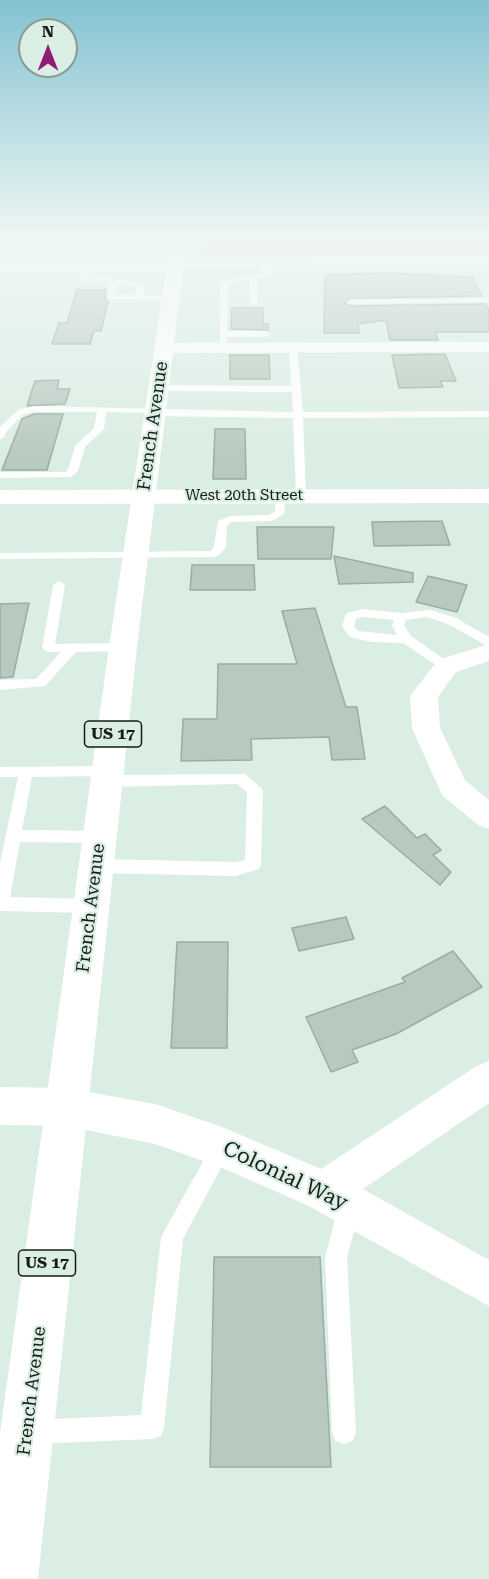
<!DOCTYPE html>
<style>
body{margin:0}
#map{position:relative;width:489px;height:1579px;overflow:hidden;background:#dbeee4;font-family:"Roboto Serif",serif}
canvas{display:block}
.north{position:absolute;left:18px;top:18px;width:60px;height:60px;box-sizing:border-box;background:#dbeee4;border:2px solid #8c9a93;border-radius:50%;rotate:0deg;font-size:16px;font-weight:700;line-height:24px;text-align:center;color:#161d19}
.north::after{content:'';display:block;margin:auto;width:21px;height:27px;background:#921a77;clip-path:polygon(50% 0,100% 100%,50% 72%,0 100%)}
</style>
<div id="map">
<canvas width="489" height="1579"></canvas>
<div class="north">N</div>
</div>
<script>
const c = document.querySelector('canvas').getContext('2d');
c.lineJoin = 'round';
function fill(path, color) { c.fillStyle = color; c.fill(path, 'evenodd'); }
const toPath = rows => new Path2D(rows.map(r => 'M' + r).join(''));
function stroke(path, color, width, dash) { c.strokeStyle = color; c.lineWidth = width; c.lineCap = dash ? 'butt' : 'round'; c.setLineDash(dash || []); c.stroke(path); }
function write(font, color, halo, rows, align = 'center') {
  c.font = font + ' "Roboto Serif",serif'; c.lineWidth = 4.5; c.setLineDash([]); c.textBaseline = 'middle'; c.strokeStyle = halo; c.fillStyle = color; for (const [text, x, y, turn = 0] of rows) {
    c.save(); c.translate(x, y); c.rotate((+turn || 0) * Math.PI / 180); c.textAlign = isNaN(turn) ? turn : align; if (halo) c.strokeText(text, 0, 0); c.fillText(text, 0, 0); c.restore();
  }
}
fill(toPath([
 [203,238,489,238,489,255,201,254]
]), '#e0a8cd');
const building = toPath([
 [383,273,472,277,482,296,350,298,344,303,350,306,486,304,489,311,489,332,435,332,438,340,390,340,386,320,358,324,359,333,324,333,325,275,383,273],
 [77,290,106,290,105,299,108,301,101,331,94,331,90,344,52,344,59,323,67,323,77,290],
 [232,308,263,308,263,324,268,324,268,330,231,329,232,308],
 [445,354,456,381,440,381,443,387,399,388,392,355,445,354],
 [230,355,269,355,270,379,230,379,230,355],
 [59,380,57,389,70,389,65,404,27,406,35,381,59,380],
 [34,414,63,414,47,470,2,470,22,419,34,414],
 [215,429,245,429,246,479,213,479,215,429],
 [442,521,450,545,374,546,372,522,442,521],
 [257,527,334,527,331,559,258,559,257,527],
 [334,556,413,573,413,582,339,584,334,556],
 [192,565,254,565,255,590,190,590,192,565],
 [428,576,467,585,457,612,416,602,428,576],
 [29,603,13,677,0,678,0,604,29,603],
 [315,608,346,707,357,707,365,759,332,760,329,737,251,739,252,760,181,761,183,719,217,719,218,664,297,664,282,611,315,608],
 [385,806,417,838,425,834,441,850,433,855,451,872,440,885,362,819,385,806],
 [346,917,354,939,299,951,292,928,346,917],
 [177,942,228,942,227,1048,171,1048,177,942],
 [453,951,482,987,396,1034,352,1050,358,1062,331,1072,306,1017,405,982,402,978,453,951],
 [214,1257,320,1257,331,1467,210,1467,214,1257]
]);
fill(building, '#b8cac0');
stroke(building, '#9bada3', 1.5);
fill(toPath([
 [266,260,270,262,270,276,257,279,258,306,251,304,249,280,229,283,227,331,266,331,270,334,266,337,227,337,227,347,220,349,220,285,222,281,262,274,262,262,266,260],
 [88,266,92,268,89,278,112,278,141,284,145,286,143,295,171,296,175,298,171,300,107,299,109,285,112,282,84,282,80,280,84,268,88,266],
 [121,284,137,287,135,295,114,295,117,286,121,284],
 [489,298,489,302,350,304,346,302,350,300,489,298],
 [293,344,297,347,303,412,489,411,489,417,303,418,306,496,301,499,296,496,293,418,154,416,149,413,106,412,104,429,85,447,78,471,71,477,0,478,0,472,65,472,68,470,75,446,94,428,97,412,34,412,24,414,7,431,3,438,0,439,0,427,18,410,34,406,293,412,292,392,158,391,153,388,158,385,291,386,289,347,293,344],
 [281,493,286,496,284,514,272,521,232,522,227,525,226,547,218,556,214,557,0,559,0,553,211,551,214,546,218,521,230,516,269,515,275,511,276,496,281,493],
 [59,581,65,585,55,644,123,643,129,647,123,651,76,652,45,686,0,690,0,680,36,679,61,652,48,652,42,648,53,585,59,581],
 [363,609,401,613,431,610,456,618,489,637,489,647,448,624,426,617,406,620,404,625,411,636,454,666,452,669,442,669,403,643,372,642,350,637,342,626,345,616,347,613,363,609],
 [363,617,394,620,392,625,397,635,358,631,354,626,356,619,363,617],
 [109,766,116,771,113,775,245,774,263,790,261,864,259,869,235,876,97,873,91,871,89,866,91,861,97,859,235,862,245,860,247,792,237,784,108,787,101,781,105,776,32,777,22,830,101,831,107,833,109,837,107,841,101,843,20,842,10,897,92,899,98,901,100,906,98,911,92,913,0,911,0,863,18,777,0,777,0,767,109,766],
 [222,1137,229,1140,232,1147,183,1239,164,1427,161,1436,152,1439,33,1444,24,1441,21,1432,24,1423,33,1420,141,1415,161,1237,215,1140,222,1137],
 [349,1197,356,1201,360,1208,347,1258,356,1432,353,1441,344,1444,335,1441,332,1432,325,1258,338,1208,342,1201,349,1197]
]), '#fff');
fill(toPath([
 [489,257,489,265,206,266,140,272,0,272,0,264,140,264,206,258,489,257],
 [489,342,489,352,164,353,155,348,164,343,489,342],
 [489,644,489,661,456,672,438,697,440,728,465,780,489,800,489,829,478,825,442,795,412,728,410,696,438,660,489,644],
 [489,1061,489,1103,363,1189,489,1260,489,1306,309,1206,218,1166,155,1144,66,1126,0,1125,0,1087,66,1088,155,1104,222,1127,321,1169,475,1067,489,1061]
]), '#fff');
fill(toPath([
 [489,489,489,503,0,504,0,490,489,489]
]), '#fff');
fill(toPath([
 [171,238,187,238,137,647,38,1579,0,1579,0,1433,109,647,171,238]
]), '#fff');
const sky = c.createLinearGradient(0, 0, 0, 459);
sky.addColorStop(0, '#84c2d3');
sky.addColorStop(0.52, '#eff7f3');
sky.addColorStop(1, '#eff7f300');
c.fillStyle = sky;
c.fillRect(0, 0, 489, 459);
write('15px', '#161d19', '#dbeee4', [
 ["West 20th Street",244,496]
]);
for (const [x, y, w] of [
 [113,734,57],
 [47,1263,57]
]) { const box = new Path2D(); box.roundRect(x - w / 2, y - 13, w, 26, 4.5); c.fillStyle = '#dbeee4'; c.fill(box); stroke(box, '#161d19', 1.5); }
write('bold 16px', '#161d19', null, [
 ["US 17",113,734],
 ["US 17",47,1263]
]);
write('18px', '#161d19', '#dbeee4', [
 ["French Avenue",153,426,-82],
 ["French Avenue",91,908,-83],
 ["French Avenue",32,1391,-83]
]);
write('21px', '#161d19', '#dbeee4', [
 ["Colonial Way",285,1176,25]
]);
</script>
